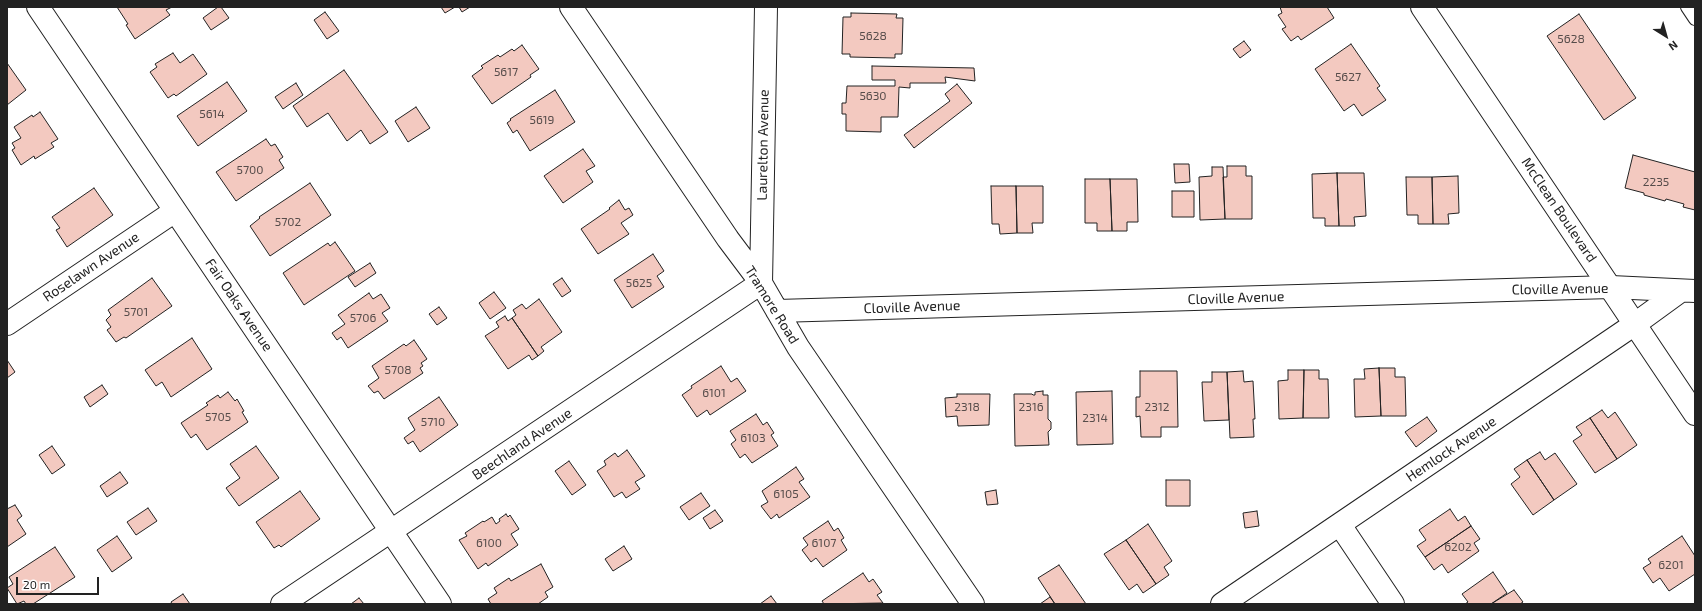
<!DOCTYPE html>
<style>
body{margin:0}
#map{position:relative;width:1702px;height:611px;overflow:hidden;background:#fff;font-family:"Exo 2",sans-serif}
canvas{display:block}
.frame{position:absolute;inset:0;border:8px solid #222;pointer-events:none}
.north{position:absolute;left:1646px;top:16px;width:40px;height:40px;-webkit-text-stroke:3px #fff;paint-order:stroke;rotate:143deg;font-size:11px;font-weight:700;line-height:16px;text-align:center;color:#222}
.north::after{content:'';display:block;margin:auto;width:14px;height:18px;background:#222;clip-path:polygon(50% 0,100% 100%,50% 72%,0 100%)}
.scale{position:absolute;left:16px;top:577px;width:83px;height:18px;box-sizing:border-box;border:2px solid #222;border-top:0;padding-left:5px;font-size:12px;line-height:14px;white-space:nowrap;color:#222;-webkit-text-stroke:3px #fff;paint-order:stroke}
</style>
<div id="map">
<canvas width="1702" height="611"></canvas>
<div class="frame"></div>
<div class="north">N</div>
<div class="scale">20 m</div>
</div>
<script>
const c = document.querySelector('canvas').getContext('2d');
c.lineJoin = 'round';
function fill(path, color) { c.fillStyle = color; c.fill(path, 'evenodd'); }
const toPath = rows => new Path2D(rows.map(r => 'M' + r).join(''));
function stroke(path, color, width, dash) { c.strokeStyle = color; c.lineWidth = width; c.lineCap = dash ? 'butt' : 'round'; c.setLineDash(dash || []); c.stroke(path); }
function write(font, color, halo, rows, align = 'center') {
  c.font = font + ' "Exo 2",sans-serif'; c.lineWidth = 3; c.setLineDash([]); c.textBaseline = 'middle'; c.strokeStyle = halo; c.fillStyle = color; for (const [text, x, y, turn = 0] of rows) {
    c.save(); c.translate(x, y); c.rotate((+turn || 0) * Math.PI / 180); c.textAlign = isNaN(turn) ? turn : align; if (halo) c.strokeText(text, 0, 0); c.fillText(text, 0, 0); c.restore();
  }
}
const building = toPath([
 [117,7,172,7,166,10,170,15,135,39,126,25,128,24,117,7],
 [218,7,221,7,229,18,211,30,203,18,218,7],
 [441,7,455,7,445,13,441,7],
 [459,7,470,7,462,12,459,7],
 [1280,7,1327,7,1334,18,1301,40,1298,36,1291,41,1282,29,1286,27,1278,15,1282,13,1280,7],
 [325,12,339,31,327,39,314,20,325,12],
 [851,13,897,14,896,18,903,18,902,54,895,54,895,58,850,57,850,54,842,54,843,17,851,17,851,13],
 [1579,14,1636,98,1604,120,1547,36,1579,14],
 [1244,41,1251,50,1240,58,1233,49,1244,41],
 [1351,44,1380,86,1377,88,1386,100,1362,116,1354,104,1344,111,1315,69,1351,44],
 [522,45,539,69,530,75,531,77,492,104,472,76,483,68,481,66,498,55,500,57,512,49,514,51,522,45],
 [173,53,180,63,193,54,207,74,176,96,174,94,168,98,150,72,157,67,155,64,173,53],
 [7,63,26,90,7,105,7,63],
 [872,66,974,68,975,81,945,77,946,83,910,83,910,88,899,87,898,117,881,117,881,132,846,131,846,114,842,114,842,103,846,103,847,86,895,86,895,80,872,80,872,66],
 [344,70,388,132,370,144,361,130,347,141,328,113,307,127,293,106,344,70],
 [227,82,247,111,198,146,177,116,227,82],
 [296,83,303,95,283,109,275,97,296,83],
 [957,84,972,103,914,148,904,135,950,101,945,94,957,84],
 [555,90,575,122,530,151,517,130,513,133,507,123,511,120,510,119,555,90],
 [416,107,430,128,408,142,395,121,416,107],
 [40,112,58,139,51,143,54,147,35,159,34,156,21,165,12,150,15,148,12,143,21,138,14,127,32,115,33,117,40,112],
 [266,139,271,146,275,144,283,157,279,160,284,168,236,201,216,172,266,139],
 [583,149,595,166,586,171,593,182,563,203,544,176,583,149],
 [1633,155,1695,172,1695,210,1683,207,1684,204,1666,199,1665,201,1644,195,1644,193,1625,188,1633,155],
 [1174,164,1189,164,1190,182,1175,183,1174,164],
 [1227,166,1246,166,1246,176,1252,176,1252,219,1225,219,1223,177,1227,177,1227,166],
 [1212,167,1223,167,1225,219,1200,220,1199,177,1212,176,1212,167],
 [1337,173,1364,173,1366,216,1354,217,1355,226,1339,226,1337,173],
 [1337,173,1339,226,1325,226,1325,218,1313,218,1312,174,1337,173],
 [1458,176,1459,213,1448,214,1449,224,1433,224,1432,177,1458,176],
 [1406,177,1432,177,1433,224,1418,224,1418,215,1407,215,1406,177],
 [1085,179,1110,179,1112,231,1097,231,1097,223,1085,223,1085,179],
 [1110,179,1137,179,1138,222,1127,222,1127,231,1112,231,1110,179],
 [310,183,331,215,270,256,250,226,260,218,259,217,310,183],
 [991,186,1016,186,1017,233,1000,234,999,224,992,224,991,186],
 [1016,186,1043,186,1043,223,1032,223,1033,233,1017,233,1016,186],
 [94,188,113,215,67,247,56,230,60,228,52,217,94,188],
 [1172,191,1194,191,1194,217,1172,217,1172,191],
 [619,200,625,210,629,208,633,215,621,223,629,234,598,254,581,229,610,209,609,208,619,200],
 [335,242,355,271,304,305,283,273,328,243,330,246,335,242],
 [653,254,664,271,657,276,664,287,632,308,614,280,653,254],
 [370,263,376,273,355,287,348,277,370,263],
 [152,278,172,306,126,338,124,337,116,342,107,330,111,327,106,320,111,315,108,310,152,278],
 [562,278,571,291,562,297,553,284,562,278],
 [494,292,506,308,490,319,479,303,494,292],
 [369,293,373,299,381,294,390,308,382,313,388,321,348,348,341,337,337,340,332,333,345,324,338,315,369,293],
 [539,299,562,332,541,347,544,351,538,356,512,318,516,315,513,310,522,304,526,309,539,299],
 [439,307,447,318,437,325,429,314,439,307],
 [505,316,508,321,512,318,538,356,532,360,529,355,508,369,485,336,499,327,496,322,505,316],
 [192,338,212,369,171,397,162,382,156,386,145,370,192,338],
 [414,340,427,359,421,363,423,366,420,368,423,373,384,399,378,391,374,393,368,386,379,378,372,366,404,344,406,346,414,340],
 [7,360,15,372,7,378,7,360],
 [721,366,731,382,737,378,746,391,710,415,707,410,697,417,682,395,692,388,691,386,721,366],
 [1379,368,1381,416,1355,417,1354,379,1365,379,1364,369,1379,368],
 [1379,368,1395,368,1395,377,1405,377,1406,416,1381,416,1379,368],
 [1288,370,1304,370,1303,418,1279,419,1278,381,1288,380,1288,370],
 [1304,370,1319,370,1319,379,1328,379,1329,418,1303,418,1304,370],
 [1140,371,1177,371,1178,427,1161,427,1161,437,1141,437,1140,416,1136,417,1136,397,1140,397,1140,371],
 [1243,371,1244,382,1253,381,1255,419,1253,419,1254,437,1230,438,1227,372,1243,371],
 [1212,372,1227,372,1229,420,1204,421,1202,382,1212,382,1212,372],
 [102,385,108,394,90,407,84,397,102,385],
 [1043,391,1043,395,1048,395,1048,419,1051,422,1051,429,1048,432,1049,445,1015,446,1014,394,1032,394,1033,395,1035,395,1035,392,1043,391],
 [1112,391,1113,444,1077,445,1076,392,1112,391],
 [228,392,235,401,237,399,244,411,242,412,248,422,207,450,196,434,191,438,181,423,208,405,206,403,218,395,220,398,228,392],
 [957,394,990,394,989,425,958,426,957,416,946,417,945,398,957,397,957,394],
 [439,397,458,425,420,452,413,441,408,444,404,438,415,430,408,418,439,397],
 [1602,410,1608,418,1615,412,1637,445,1617,459,1590,418,1602,410],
 [756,414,763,425,767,422,774,433,771,435,778,446,752,463,745,454,740,458,731,444,736,440,730,431,756,414],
 [1427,417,1437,431,1416,447,1405,432,1427,417],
 [1590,418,1617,459,1595,473,1573,441,1582,435,1576,427,1590,418],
 [52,446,65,465,52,474,39,455,52,446],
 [256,446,279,478,239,506,226,488,240,478,230,464,256,446],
 [627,450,645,476,635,482,640,489,626,498,622,492,614,497,597,471,606,465,604,461,615,453,618,457,627,450],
 [1540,452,1545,460,1555,453,1577,484,1554,500,1527,460,1540,452],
 [1527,460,1554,500,1533,515,1511,484,1520,477,1514,469,1527,460],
 [569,461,586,485,572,495,555,471,569,461],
 [796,467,804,479,799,482,810,497,779,518,777,514,771,519,761,506,768,502,762,491,796,467],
 [120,472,128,483,107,497,100,486,120,472],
 [1166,480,1190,480,1190,506,1166,506,1166,480],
 [996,490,998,504,987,505,985,492,996,490],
 [300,491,320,519,281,547,279,545,274,548,256,522,300,491],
 [701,493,710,506,689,520,680,507,701,493],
 [15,505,22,516,17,520,26,534,7,547,7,509,15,505],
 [148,508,157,521,136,535,127,522,148,508],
 [1450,509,1458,521,1465,516,1471,526,1425,557,1417,546,1426,540,1419,530,1450,509],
 [715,510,723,521,710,529,703,518,715,510],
 [1257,511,1259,526,1245,528,1243,513,1257,511],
 [506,514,508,517,510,515,519,529,511,534,518,545,488,566,486,563,478,569,459,540,467,536,465,533,483,521,484,522,492,517,496,524,500,521,499,519,506,514],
 [828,521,834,531,838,528,844,538,841,540,847,550,823,567,816,558,811,562,802,550,808,545,803,538,828,521],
 [1148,524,1172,561,1164,567,1169,575,1156,584,1126,540,1148,524],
 [1471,526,1480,539,1474,543,1479,551,1448,573,1442,564,1434,570,1425,557,1471,526],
 [117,536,132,558,112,572,97,550,117,536],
 [1682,536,1695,556,1695,574,1669,591,1660,578,1653,583,1643,568,1651,563,1648,559,1682,536],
 [1126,540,1156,584,1143,593,1137,584,1129,590,1104,554,1126,540],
 [624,546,632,559,613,571,605,559,624,546],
 [55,547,75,577,33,604,26,604,24,601,17,604,7,588,13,584,9,577,55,547],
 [541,564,553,587,545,592,548,597,538,604,491,604,488,599,497,593,494,588,509,578,511,581,541,564],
 [1059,565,1086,604,1055,604,1038,578,1059,565],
 [1493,572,1507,593,1491,604,1465,604,1468,602,1462,594,1493,572],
 [863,573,869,582,873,579,882,592,877,595,883,603,824,604,822,601,863,573],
 [1514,590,1523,602,1520,604,1491,604,1514,590],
 [183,594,190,604,172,604,171,602,183,594],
 [771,596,777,604,760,604,771,596],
 [1050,597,1055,604,1040,604,1050,597],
 [359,598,364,604,351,604,359,598]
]);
fill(building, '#f3c9c0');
stroke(building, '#222', 1);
const service = toPath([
 [1687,7,1695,19]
]);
const minor = toPath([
 [38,7,440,604],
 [571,7,728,239,761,283,798,347,973,604],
 [777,311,1611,287,1695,291],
 [7,324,175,211],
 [1340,525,1393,604],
 [282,604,761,283,766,7],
 [1222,604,1635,324,1679,292]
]);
const tertiary = toPath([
 [1422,7,1695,414]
]);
stroke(service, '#222', 14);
stroke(minor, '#222', 24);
stroke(tertiary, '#222', 24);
stroke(service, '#fff', 12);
stroke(minor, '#fff', 22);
stroke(tertiary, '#fff', 22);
write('12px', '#564c4a', null, [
 ["5628",873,36],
 ["5628",1571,39],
 ["5617",506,72],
 ["5627",1348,77],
 ["5630",873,96],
 ["5614",212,114],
 ["5619",542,120],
 ["5700",250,170],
 ["2235",1656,182],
 ["5702",288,222],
 ["5625",639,283],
 ["5701",136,312],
 ["5706",363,318],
 ["5708",398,370],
 ["6101",714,393],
 ["2318",967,407],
 ["2316",1031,407],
 ["2312",1157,407],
 ["5705",218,417],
 ["2314",1095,418],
 ["5710",433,422],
 ["6103",753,438],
 ["6105",786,494],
 ["6100",489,543],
 ["6107",824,543],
 ["6202",1458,547],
 ["6201",1671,565]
]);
write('14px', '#222', '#fff', [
 ["Laurelton Avenue",763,145,-89],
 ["McClean Boulevard",1559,210,56],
 ["Roselawn Avenue",91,267,-34],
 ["Cloville Avenue",1560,289,-1],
 ["Cloville Avenue",1236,298,-2],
 ["Fair Oaks Avenue",239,305,56],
 ["Tramore Road",772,305,58],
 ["Cloville Avenue",912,307,-2],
 ["Beechland Avenue",522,444,-34],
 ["Hemlock Avenue",1451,449,-34]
]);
</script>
